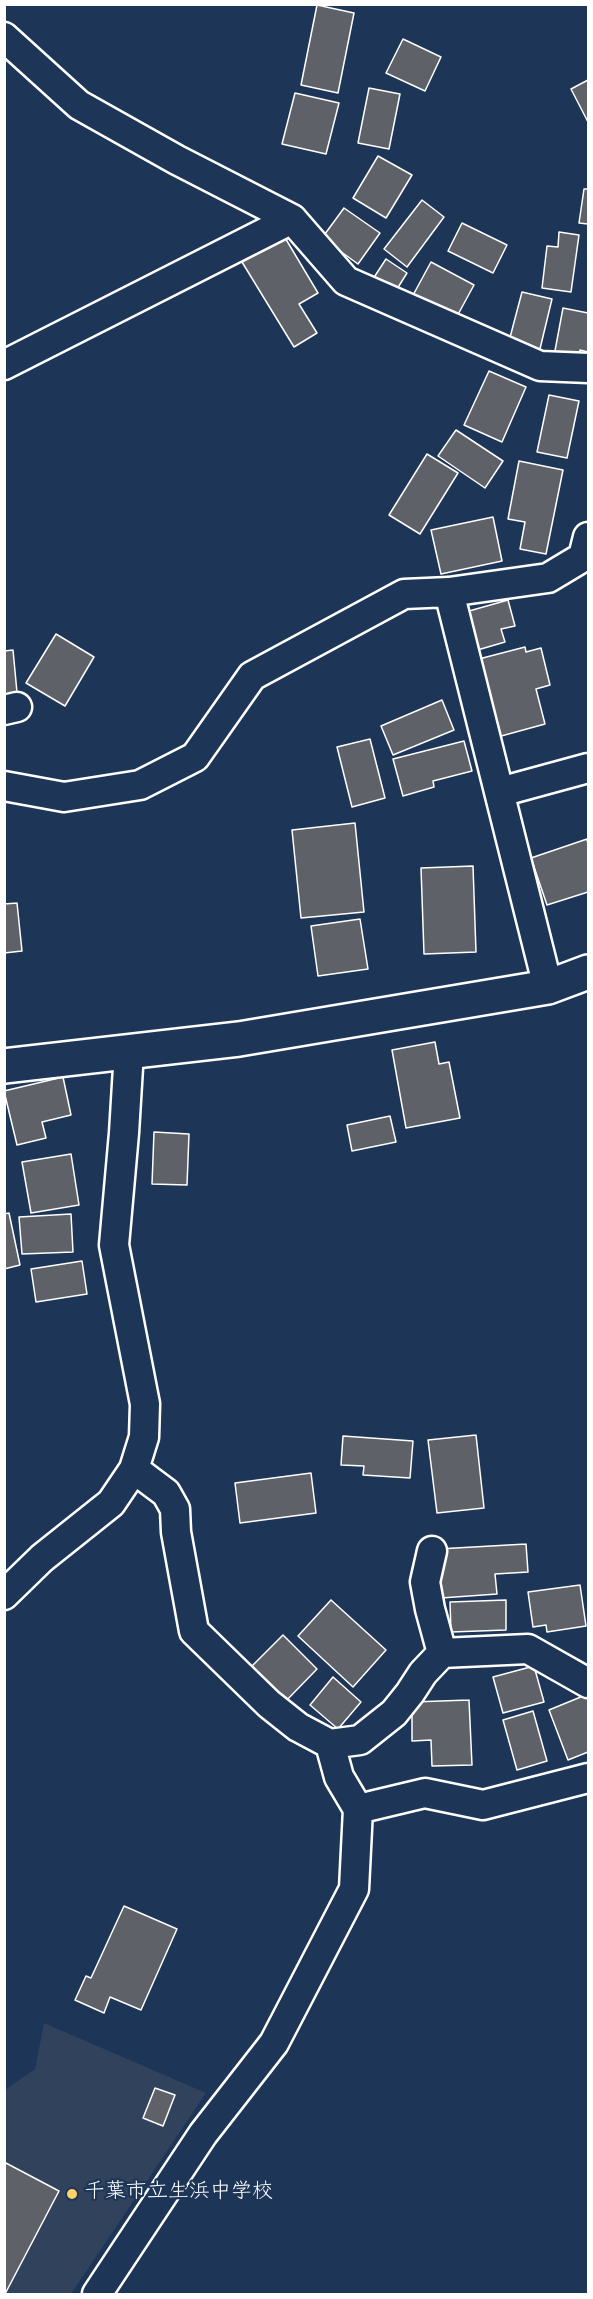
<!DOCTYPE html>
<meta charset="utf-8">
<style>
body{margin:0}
#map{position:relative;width:593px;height:2299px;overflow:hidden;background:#1d3557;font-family:"Indie Flower",sans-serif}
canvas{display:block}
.frame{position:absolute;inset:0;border:6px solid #fff;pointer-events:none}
</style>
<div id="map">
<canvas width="593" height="2299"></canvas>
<div class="frame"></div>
</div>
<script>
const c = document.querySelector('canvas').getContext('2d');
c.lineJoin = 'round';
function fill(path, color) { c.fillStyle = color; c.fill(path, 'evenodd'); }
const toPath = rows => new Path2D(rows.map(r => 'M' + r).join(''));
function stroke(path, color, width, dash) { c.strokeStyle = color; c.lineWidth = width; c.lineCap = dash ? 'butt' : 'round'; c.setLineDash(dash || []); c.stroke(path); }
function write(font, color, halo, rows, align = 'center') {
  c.font = font + ' "Indie Flower","Klee One",sans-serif'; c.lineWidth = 4.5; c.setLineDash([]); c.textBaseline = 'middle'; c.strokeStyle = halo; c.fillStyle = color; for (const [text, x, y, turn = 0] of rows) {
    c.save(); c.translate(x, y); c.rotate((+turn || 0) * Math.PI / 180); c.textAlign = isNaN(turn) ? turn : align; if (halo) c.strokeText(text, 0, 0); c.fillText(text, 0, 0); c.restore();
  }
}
fill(toPath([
 [44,2023,206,2093,71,2294,5,2294,5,2090,35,2069]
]), '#30425c');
const building = toPath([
 [317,5,354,13,338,93,301,85,317,5],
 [403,39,441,57,425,91,386,73,403,39],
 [588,80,588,122,571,89,588,80],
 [369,88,400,94,389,149,358,143,369,88],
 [295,93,339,103,326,154,282,144,295,93],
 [378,156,412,175,386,218,353,198,378,156],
 [584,189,588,189,588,224,579,223,584,189],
 [422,200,444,217,407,267,384,249,422,200],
 [344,208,380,233,358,264,322,238,344,208],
 [462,223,507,245,493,273,448,251,462,223],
 [559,232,579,235,571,292,542,288,547,246,558,247,559,232],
 [284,236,318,293,299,304,317,333,294,347,242,262,284,236],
 [386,259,407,273,392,297,371,282,386,259],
 [431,262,474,285,455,320,412,297,431,262],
 [522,292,552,299,539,353,508,345,522,292],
 [563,308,588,313,588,352,580,350,578,360,554,356,563,308],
 [489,371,526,387,502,442,464,425,489,371],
 [549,395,579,401,567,458,537,452,549,395],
 [456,430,503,461,485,488,438,456,456,430],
 [427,454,458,473,420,534,389,515,427,454],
 [519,461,563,470,546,554,520,549,525,522,508,519,519,461],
 [493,517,502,561,441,574,431,530,493,517],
 [508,600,515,626,501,629,505,642,474,651,462,613,508,600],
 [56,634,94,657,65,706,26,683,56,634],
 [525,647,526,652,541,648,550,685,536,689,545,724,494,738,475,660,525,647],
 [13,650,18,703,4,704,4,651,13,650],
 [442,700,454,730,393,755,381,726,442,700],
 [370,739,385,798,352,807,337,747,370,739],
 [464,741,472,771,433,781,434,787,403,796,393,759,464,741],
 [355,823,364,912,301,918,292,830,355,823],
 [587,839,588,845,588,892,547,905,531,858,587,839],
 [473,866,476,952,424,954,421,868,473,866],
 [17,903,22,951,4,953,4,904,17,903],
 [360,919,368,969,318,976,311,926,360,919],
 [435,1042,439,1064,449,1062,460,1118,406,1128,392,1050,435,1042],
 [63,1077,71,1115,42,1122,46,1138,17,1145,4,1091,63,1077],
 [390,1116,396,1142,352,1151,347,1125,390,1116],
 [154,1132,189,1134,187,1185,152,1184,154,1132],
 [71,1154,79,1205,31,1213,22,1162,71,1154],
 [9,1213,20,1265,4,1269,4,1214,9,1213],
 [71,1214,73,1252,22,1254,19,1217,71,1214],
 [82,1261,87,1294,36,1302,31,1269,82,1261],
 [476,1435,484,1508,437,1513,428,1440,476,1435],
 [343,1436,413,1441,410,1478,363,1475,364,1466,341,1465,343,1436],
 [311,1473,316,1513,240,1523,235,1483,311,1473],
 [526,1544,528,1572,495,1574,497,1594,441,1598,438,1549,526,1544],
 [580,1585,586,1626,547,1632,546,1625,533,1627,528,1592,580,1585],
 [331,1600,386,1650,353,1687,298,1636,331,1600],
 [506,1600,506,1630,451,1632,450,1602,506,1600],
 [283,1635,317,1669,283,1704,248,1670,283,1635],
 [534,1666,544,1702,503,1713,493,1677,534,1666],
 [333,1677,361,1702,338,1729,310,1705,333,1677],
 [588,1694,588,1752,568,1760,549,1710,588,1694],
 [469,1700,472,1765,432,1766,431,1740,412,1741,412,1702,469,1700],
 [533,1711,547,1761,517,1770,503,1720,533,1711],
 [124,1906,177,1929,141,2010,110,1997,104,2013,75,2000,86,1976,91,1978,124,1906],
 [155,2088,175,2095,163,2126,143,2118,155,2088],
 [4,2162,59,2191,5,2294,4,2294,4,2162]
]);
fill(building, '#5e6168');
stroke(building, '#fff', 1.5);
const minor = toPath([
 [4,37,79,105,177,160,292,219],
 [4,365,292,219,346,281,540,366,588,368],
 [449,592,548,987],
 [4,710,17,707],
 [4,786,64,797,140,785,195,757,252,676,404,594,449,592,548,578,583,557,588,537],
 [500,792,588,768],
 [134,1469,166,1493,175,1509,176,1532,194,1631,269,1704,298,1727,330,1744,339,1777,358,1809],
 [432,1551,425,1582,430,1609,442,1653],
 [4,1595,42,1558,111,1503,134,1469,144,1437,145,1404,114,1245,124,1133,129,1051],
 [330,1744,360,1740,394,1713,410,1693,423,1673,442,1653,528,1649,588,1683],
 [97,2294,203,2134,274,2043,354,1889,358,1809,425,1793,483,1805,588,1778]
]);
const tertiary = toPath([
 [4,1066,239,1039,548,987,588,972]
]);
stroke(minor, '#fff', 33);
stroke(tertiary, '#fff', 38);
stroke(minor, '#1d3557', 28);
stroke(tertiary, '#1d3557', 33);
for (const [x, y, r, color] of [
 [72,2194,6,"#ffd166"]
]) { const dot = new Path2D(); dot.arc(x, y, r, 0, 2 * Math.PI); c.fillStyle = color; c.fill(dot); stroke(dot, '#1d3557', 2); }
write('21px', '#fff', '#1d3557', [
 ["千葉市立生浜中学校",84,2194]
], 'left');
</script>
